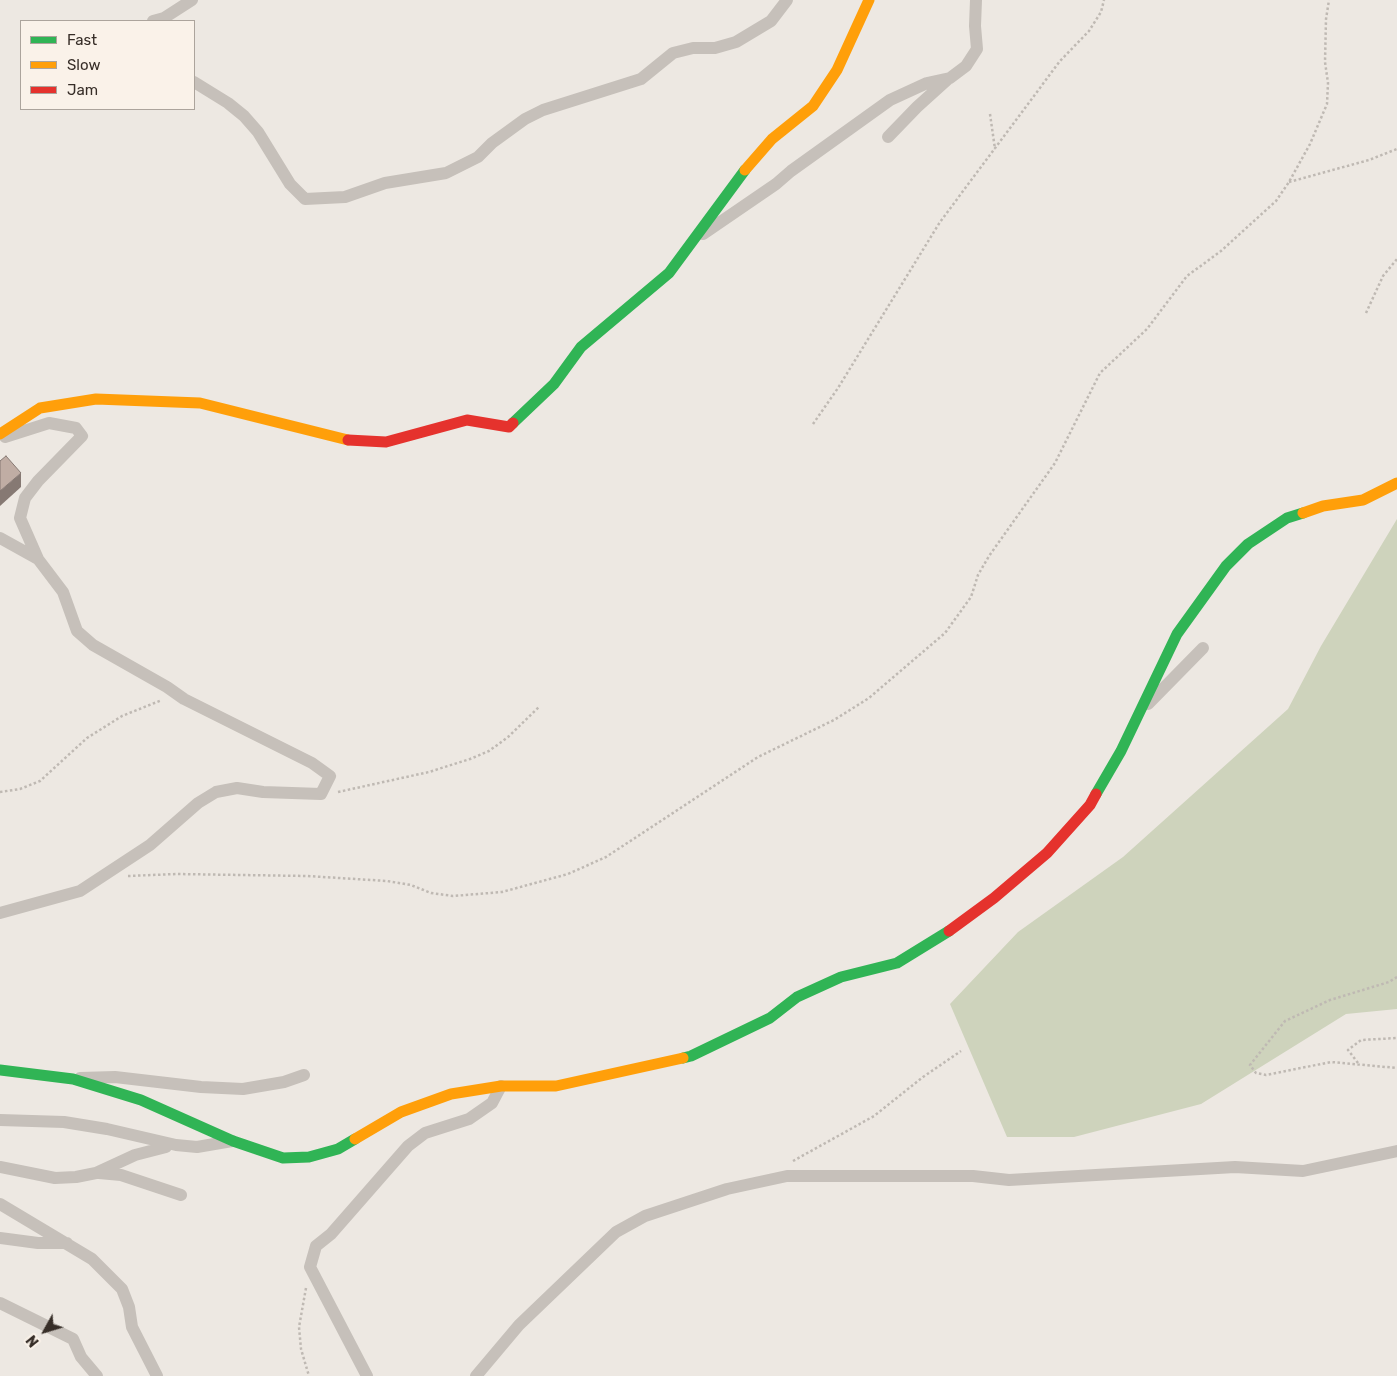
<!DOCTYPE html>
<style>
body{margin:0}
#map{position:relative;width:1397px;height:1376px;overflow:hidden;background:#ede8e2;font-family:Rubik,sans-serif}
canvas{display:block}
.legend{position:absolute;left:20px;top:20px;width:175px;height:90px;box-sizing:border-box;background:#faf2e9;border:1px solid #aca49c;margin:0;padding:6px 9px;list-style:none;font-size:15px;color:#372e28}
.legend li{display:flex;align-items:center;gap:10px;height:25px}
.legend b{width:25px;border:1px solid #aca49c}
.north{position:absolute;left:20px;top:1306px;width:50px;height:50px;-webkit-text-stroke:4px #faf2e9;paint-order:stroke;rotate:231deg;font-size:14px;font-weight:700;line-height:20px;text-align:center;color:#372e28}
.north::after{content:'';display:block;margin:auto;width:18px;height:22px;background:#372e28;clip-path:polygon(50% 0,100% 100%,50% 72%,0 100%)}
</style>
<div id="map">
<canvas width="1397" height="1376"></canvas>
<ul class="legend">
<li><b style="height:6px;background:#30b455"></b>Fast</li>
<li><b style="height:6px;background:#ff9f0a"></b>Slow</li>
<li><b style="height:6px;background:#e5322d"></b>Jam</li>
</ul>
<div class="north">N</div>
</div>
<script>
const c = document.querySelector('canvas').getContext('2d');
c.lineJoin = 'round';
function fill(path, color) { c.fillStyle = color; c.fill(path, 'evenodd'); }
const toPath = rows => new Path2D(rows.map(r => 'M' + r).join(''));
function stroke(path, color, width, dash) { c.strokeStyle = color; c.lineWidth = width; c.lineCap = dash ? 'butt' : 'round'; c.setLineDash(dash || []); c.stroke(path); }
fill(toPath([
 [1397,519,1397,1009,1346,1014,1201,1104,1074,1137,1007,1137,950,1004,1018,932,1123,857,1288,709,1321,646]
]), '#ced3bc');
stroke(toPath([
 [990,114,995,149],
 [1289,182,1369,160,1397,149],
 [1366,313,1383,276,1397,259],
 [813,424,838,388,940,222,1060,61,1089,31,1101,12,1104,0],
 [0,792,20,789,40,781,87,738,122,716,162,700],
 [338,792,429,772,470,759,489,751,508,737,539,707],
 [128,876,176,874,307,876,387,881,411,885,431,893,453,896,502,892,568,874,606,857,758,757,834,720,869,698,945,633,971,597,978,575,989,556,1055,463,1100,373,1147,329,1187,276,1221,251,1276,201,1289,182,1310,144,1327,104,1328,83,1325,62,1326,19,1329,0],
 [1397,977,1389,982,1330,1000,1285,1021,1250,1065,1256,1073,1266,1075,1331,1062,1397,1068],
 [1358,1063,1348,1050,1361,1040,1397,1038],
 [793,1161,874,1116,923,1077,961,1051],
 [306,1288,299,1327,301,1349,309,1376]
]), '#bfb9b3', 2.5, [2.5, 2.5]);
stroke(toPath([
 [153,21,164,18,192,0],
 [194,82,228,103,244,116,258,132,290,184,305,199,345,197,385,183,446,173,478,157,492,143,525,119,543,110,641,79,673,53,693,48,715,48,736,42,771,21,787,0],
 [888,137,917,107,948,79],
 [703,234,776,184,791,171,890,100,927,83,950,78,966,66,977,49,975,26,976,0],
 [0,538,38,559],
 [1148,704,1203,648],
 [0,913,80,891,150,845,198,803,216,792,237,788,263,792,321,794,330,776,312,763,184,699,167,687,93,645,77,631,63,592,38,559,20,518,25,498,38,481,82,436,76,428,49,423,5,437],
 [80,1078,115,1077,201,1087,243,1089,284,1082,304,1075],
 [0,1120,64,1122,107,1129,176,1145,197,1147,232,1141],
 [0,1167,55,1178,76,1177,96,1173,135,1155,166,1147],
 [99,1173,121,1175,181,1195],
 [0,1204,92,1259,122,1289,129,1307,132,1327,157,1376],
 [0,1238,38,1243,67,1243],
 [0,1303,73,1339,81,1357,97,1376],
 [367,1376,310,1267,316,1246,331,1234,408,1146,425,1133,469,1119,492,1103,501,1086],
 [476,1376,519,1325,616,1232,645,1216,727,1189,787,1176,973,1176,1009,1180,1235,1167,1303,1171,1397,1151]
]), '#c6c0ba', 12);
stroke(toPath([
 [513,423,554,384,581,347,669,273,745,170],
 [1096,794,1121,751,1177,634,1226,566,1248,544,1287,518,1303,513],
 [683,1058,691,1056,770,1018,797,997,841,977,897,963,949,931],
 [0,1070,73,1079,141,1100,233,1141,283,1158,309,1157,338,1149,355,1139]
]), '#30b455', 11);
stroke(toPath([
 [745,170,772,139,813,106,837,70,869,0],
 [0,434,40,408,96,399,200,403,348,440],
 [1303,513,1323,506,1363,500,1397,483],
 [355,1139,401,1112,451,1094,501,1086,556,1086,683,1058]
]), '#ff9f0a', 11);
stroke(toPath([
 [348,440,386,442,467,420,509,427,513,423],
 [949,931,994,898,1047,853,1090,805,1096,794]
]), '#e5322d', 11);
fill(toPath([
 [21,473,21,487,0,506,0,491]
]), '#867973');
const building = toPath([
 [6,456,21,473,0,491,0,461,6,456]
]);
fill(building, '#c0ada4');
stroke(building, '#867973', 1);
</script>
